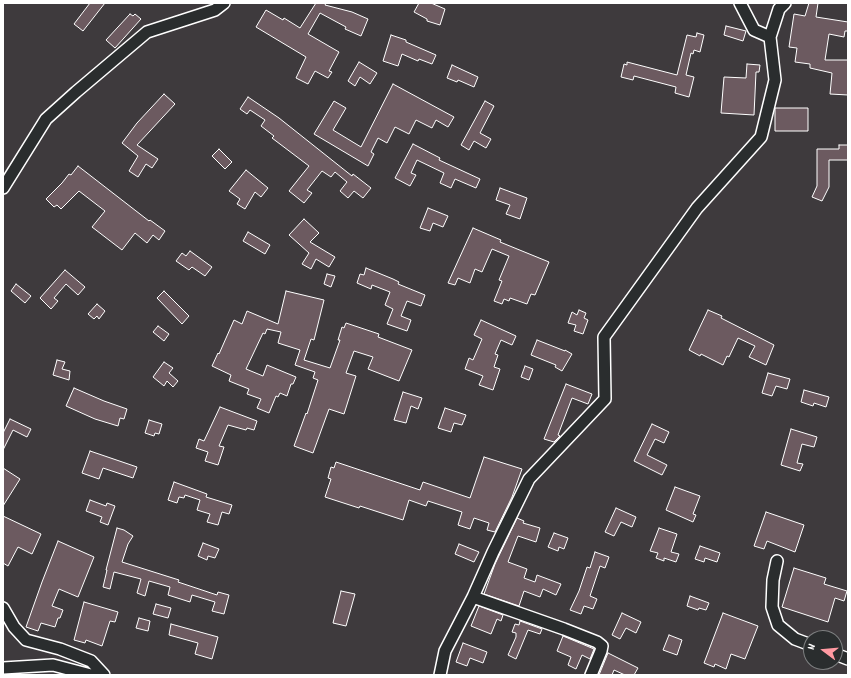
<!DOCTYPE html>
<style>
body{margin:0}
#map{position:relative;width:851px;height:678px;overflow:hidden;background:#3e3a3d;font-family:Dekko,sans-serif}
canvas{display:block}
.frame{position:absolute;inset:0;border:4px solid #fff;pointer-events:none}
.north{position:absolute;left:803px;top:630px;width:40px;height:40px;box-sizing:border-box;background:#2a2d2e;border:1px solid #7f8182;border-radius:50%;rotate:286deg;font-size:11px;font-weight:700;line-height:16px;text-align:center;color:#fff}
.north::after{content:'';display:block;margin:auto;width:14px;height:18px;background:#ff9aa2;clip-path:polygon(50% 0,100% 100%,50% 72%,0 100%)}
</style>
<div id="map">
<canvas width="851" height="678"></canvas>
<div class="frame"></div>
<div class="north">N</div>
</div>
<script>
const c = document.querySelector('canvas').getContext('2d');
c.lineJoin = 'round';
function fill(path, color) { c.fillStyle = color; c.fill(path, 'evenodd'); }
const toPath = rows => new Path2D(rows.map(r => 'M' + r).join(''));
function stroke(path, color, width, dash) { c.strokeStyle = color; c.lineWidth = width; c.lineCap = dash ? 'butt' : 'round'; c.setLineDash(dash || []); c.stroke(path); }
const building = toPath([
 [90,3,105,3,83,31,74,24,90,3],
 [316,3,326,3,325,5,352,12,368,19,361,36,345,29,346,27,320,13,308,34,339,52,329,71,332,72,328,78,315,71,308,84,296,78,306,57,256,27,266,10,283,20,284,18,300,28,316,3],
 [419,3,431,3,445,9,440,25,427,21,427,19,414,12,419,3],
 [809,3,818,3,816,17,848,22,848,31,845,31,844,37,829,34,825,60,848,60,848,95,830,94,832,73,810,68,810,64,795,62,797,48,789,47,794,14,805,16,809,3],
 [130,14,133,16,135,14,141,19,115,48,106,40,130,14],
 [726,26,746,31,743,41,724,35,726,26],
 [697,33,704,35,700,52,694,50,693,54,691,53,686,75,694,77,689,97,675,93,676,87,634,76,633,80,621,77,624,64,627,65,627,62,677,75,687,35,696,37,697,33],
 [391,35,406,40,406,42,436,55,432,64,419,59,418,61,402,54,398,66,383,61,391,35],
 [359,62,377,73,370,84,360,77,355,86,348,81,359,62],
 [747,64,760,65,759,72,756,72,754,115,721,113,724,77,746,78,747,64],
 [452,65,478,77,474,87,458,80,457,82,447,78,452,65],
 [393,84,454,117,448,127,436,120,432,128,416,120,409,134,395,127,387,143,378,138,371,152,374,154,368,166,314,134,334,101,346,108,333,130,361,147,393,84],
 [164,94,175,104,137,145,158,159,152,168,146,164,138,177,129,171,138,156,122,143,137,123,164,94],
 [248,97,279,118,352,176,353,174,371,188,363,198,354,191,348,198,340,191,347,182,335,172,331,177,322,171,307,190,312,193,304,203,289,191,309,166,272,138,274,136,261,126,265,120,250,110,247,114,240,109,248,97],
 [485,101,494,106,480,133,491,139,486,148,474,141,469,150,461,145,485,101],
 [775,108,808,108,808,131,775,131,775,108],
 [413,144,440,158,439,160,480,179,476,188,455,179,451,188,440,183,444,173,417,160,411,173,416,175,410,186,395,178,413,144],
 [839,145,848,145,848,160,829,160,829,187,822,201,812,197,817,186,817,149,839,149,839,145],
 [219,149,232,162,225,169,212,156,219,149],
 [78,166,149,221,150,220,165,231,159,240,153,235,147,243,135,233,122,250,92,227,105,211,79,191,61,209,57,205,54,207,46,199,62,183,69,174,71,175,78,166],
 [246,170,268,188,261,197,255,192,245,209,237,204,240,199,229,191,246,170],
 [500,188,527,198,520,219,506,214,510,205,496,200,500,188],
 [428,208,448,216,443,227,433,223,430,231,420,228,428,208],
 [304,219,319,233,310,242,335,257,329,267,316,259,311,269,302,264,309,253,289,235,304,219],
 [473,228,501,240,500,242,549,262,535,295,531,294,527,304,510,298,509,301,504,299,502,304,494,301,502,281,499,280,509,256,492,249,482,272,475,269,470,283,458,278,455,285,448,283,473,228],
 [248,232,270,245,265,254,243,241,248,232],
 [190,251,212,267,205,276,192,267,189,270,176,261,182,253,186,256,190,251],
 [366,268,393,279,399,282,398,284,425,295,421,306,407,301,401,316,411,320,407,331,387,324,393,309,385,305,390,292,372,285,371,289,357,283,360,274,364,275,366,268],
 [65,270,85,287,78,295,66,284,54,298,58,301,51,309,40,298,65,270],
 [327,274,335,276,331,287,324,284,327,274],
 [16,284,31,296,25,303,11,291,16,284],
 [164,291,189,316,182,324,157,298,164,291],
 [286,291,324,300,314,340,311,339,304,360,330,368,340,340,338,340,342,327,344,328,346,323,379,334,378,337,412,350,399,381,368,369,373,357,354,351,346,373,356,376,344,414,329,409,313,453,294,446,306,413,307,414,318,380,313,378,315,372,295,365,300,350,278,343,281,332,267,329,265,334,263,333,246,369,263,376,267,365,296,377,293,384,291,384,287,396,280,393,278,397,276,396,269,413,257,408,261,399,247,394,249,389,229,381,231,375,212,366,218,353,219,354,234,320,242,324,247,311,278,324,286,291],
 [97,304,105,311,99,319,97,316,94,319,88,314,97,304],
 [579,310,586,313,584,318,588,320,583,334,574,331,576,325,568,323,572,312,577,315,579,310],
 [708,310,722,316,721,318,774,345,766,365,749,357,755,346,738,338,729,357,727,356,723,365,701,354,700,356,689,350,708,310],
 [481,320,516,336,512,345,501,340,495,354,498,355,494,367,500,369,493,390,479,385,483,376,465,369,469,358,473,360,482,339,474,335,481,320],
 [158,326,169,334,164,341,153,332,158,326],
 [537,340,565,351,565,350,572,354,562,371,555,367,556,365,531,355,537,340],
 [57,360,65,362,62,369,70,371,69,380,53,375,57,360],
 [164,362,173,368,169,373,178,381,173,387,167,381,164,386,153,377,164,362],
 [525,366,533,369,529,380,521,377,525,366],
 [768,373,790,379,787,389,776,386,772,396,762,393,768,373],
 [566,384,592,394,588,404,572,398,558,435,560,436,554,442,544,439,566,384],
 [74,388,104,401,127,409,124,419,120,418,118,426,95,419,66,406,74,388],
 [804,390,829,397,826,407,814,403,813,406,801,402,804,390],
 [403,392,422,398,418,409,411,406,406,423,394,420,403,392],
 [220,407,257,421,254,430,247,428,246,430,228,425,219,446,224,447,218,465,205,461,208,452,196,448,199,439,204,441,220,407],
 [445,408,466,415,462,425,454,423,451,432,438,428,445,408],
 [10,419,31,429,27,437,13,430,3,450,3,433,10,419],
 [149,420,162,424,159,434,155,433,154,436,145,433,149,420],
 [652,424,669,432,664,443,655,439,647,455,667,465,662,475,634,461,652,424],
 [791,429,817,437,814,447,802,444,797,463,803,464,800,471,781,465,791,429],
 [90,451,137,467,133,478,103,468,99,479,82,473,90,451],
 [484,457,522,469,512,497,495,532,487,530,489,523,474,518,470,529,458,525,462,512,428,501,426,506,409,500,403,520,360,506,359,508,325,497,331,479,328,478,331,467,334,468,336,462,420,490,423,482,470,498,484,457],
 [3,468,20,479,3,506,3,468],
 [174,482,207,494,206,497,232,505,229,514,222,512,218,525,207,522,210,514,197,510,200,500,185,495,184,498,179,497,177,503,168,500,174,482],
 [675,487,700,496,693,514,696,515,693,522,666,510,675,487],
 [90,500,106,506,107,503,115,506,108,525,100,522,102,517,86,511,90,500],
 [616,508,636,517,632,527,621,522,614,536,605,532,616,508],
 [766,512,804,525,795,552,767,541,764,549,754,546,766,512],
 [3,516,41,534,32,554,18,547,8,566,3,563,3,516],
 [517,518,524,521,523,523,540,528,536,542,518,536,508,562,527,569,524,578,535,582,537,575,561,584,556,595,543,589,540,597,524,591,519,606,484,594,495,564,517,518],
 [117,528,124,530,133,536,128,544,122,562,179,580,178,582,217,595,218,592,229,595,224,614,212,611,215,602,192,595,190,602,168,595,170,587,149,581,145,596,137,593,141,579,114,572,110,589,103,587,107,570,106,570,117,528],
 [659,528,677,534,671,552,679,554,676,562,664,558,664,561,656,558,658,553,650,551,659,528],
 [554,533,568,538,564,549,559,547,558,551,548,547,554,533],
 [58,541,94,557,78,597,59,589,52,606,63,610,60,618,58,618,55,627,41,623,38,631,26,627,42,582,58,541],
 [203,543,219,549,215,558,208,556,207,560,198,556,203,543],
 [459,544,479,552,474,562,455,554,459,544],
 [700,546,720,553,717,562,705,558,704,562,695,559,700,546],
 [595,552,609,557,605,568,600,566,590,596,597,599,593,609,584,606,581,614,570,610,579,591,587,567,590,568,595,552],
 [794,568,826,578,824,584,847,591,844,601,835,598,828,622,782,607,794,568],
 [341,591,355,594,346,626,333,623,341,591],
 [690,596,709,603,706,610,699,608,698,610,687,606,690,596],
 [84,602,118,612,115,622,110,621,102,646,86,640,85,643,74,640,84,602],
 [156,604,171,608,168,618,153,614,156,604],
 [479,606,503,615,501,621,497,619,491,634,471,626,479,606],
 [622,613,641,622,636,633,626,628,620,639,612,635,622,613],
 [723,613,758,626,745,659,731,654,726,669,715,664,714,667,704,663,723,613],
 [139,618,150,621,148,631,136,628,139,618],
 [520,621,542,629,540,634,528,630,516,659,508,655,516,637,516,633,512,632,515,624,519,625,520,621],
 [171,624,218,637,212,659,195,654,198,643,169,635,171,624],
 [669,635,682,640,677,655,663,650,669,635],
 [563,636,594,649,590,659,582,655,576,669,568,665,571,657,557,651,563,636],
 [463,643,487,652,483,663,470,658,467,666,456,662,463,643],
 [608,653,638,668,634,675,625,675,614,670,612,675,599,675,608,653]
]);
fill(building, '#6c5a60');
stroke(building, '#fff', 1);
const street = toPath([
 [740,3,754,30,770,37],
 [3,188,46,119,76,92,147,32,215,10,224,3],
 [777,561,773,580,772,607,778,625,795,639,811,645],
 [473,597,564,629,597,642,602,646,601,651,591,675],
 [3,608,14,627,26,640,60,649,91,661,104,675],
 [835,654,848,659],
 [3,668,53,665,91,675],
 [440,675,445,651,473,597,493,552,529,479,605,399,604,337,697,208,761,137,775,80,770,37,779,9,785,3]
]);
stroke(street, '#fff', 14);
stroke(street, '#2a2d2e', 11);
</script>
